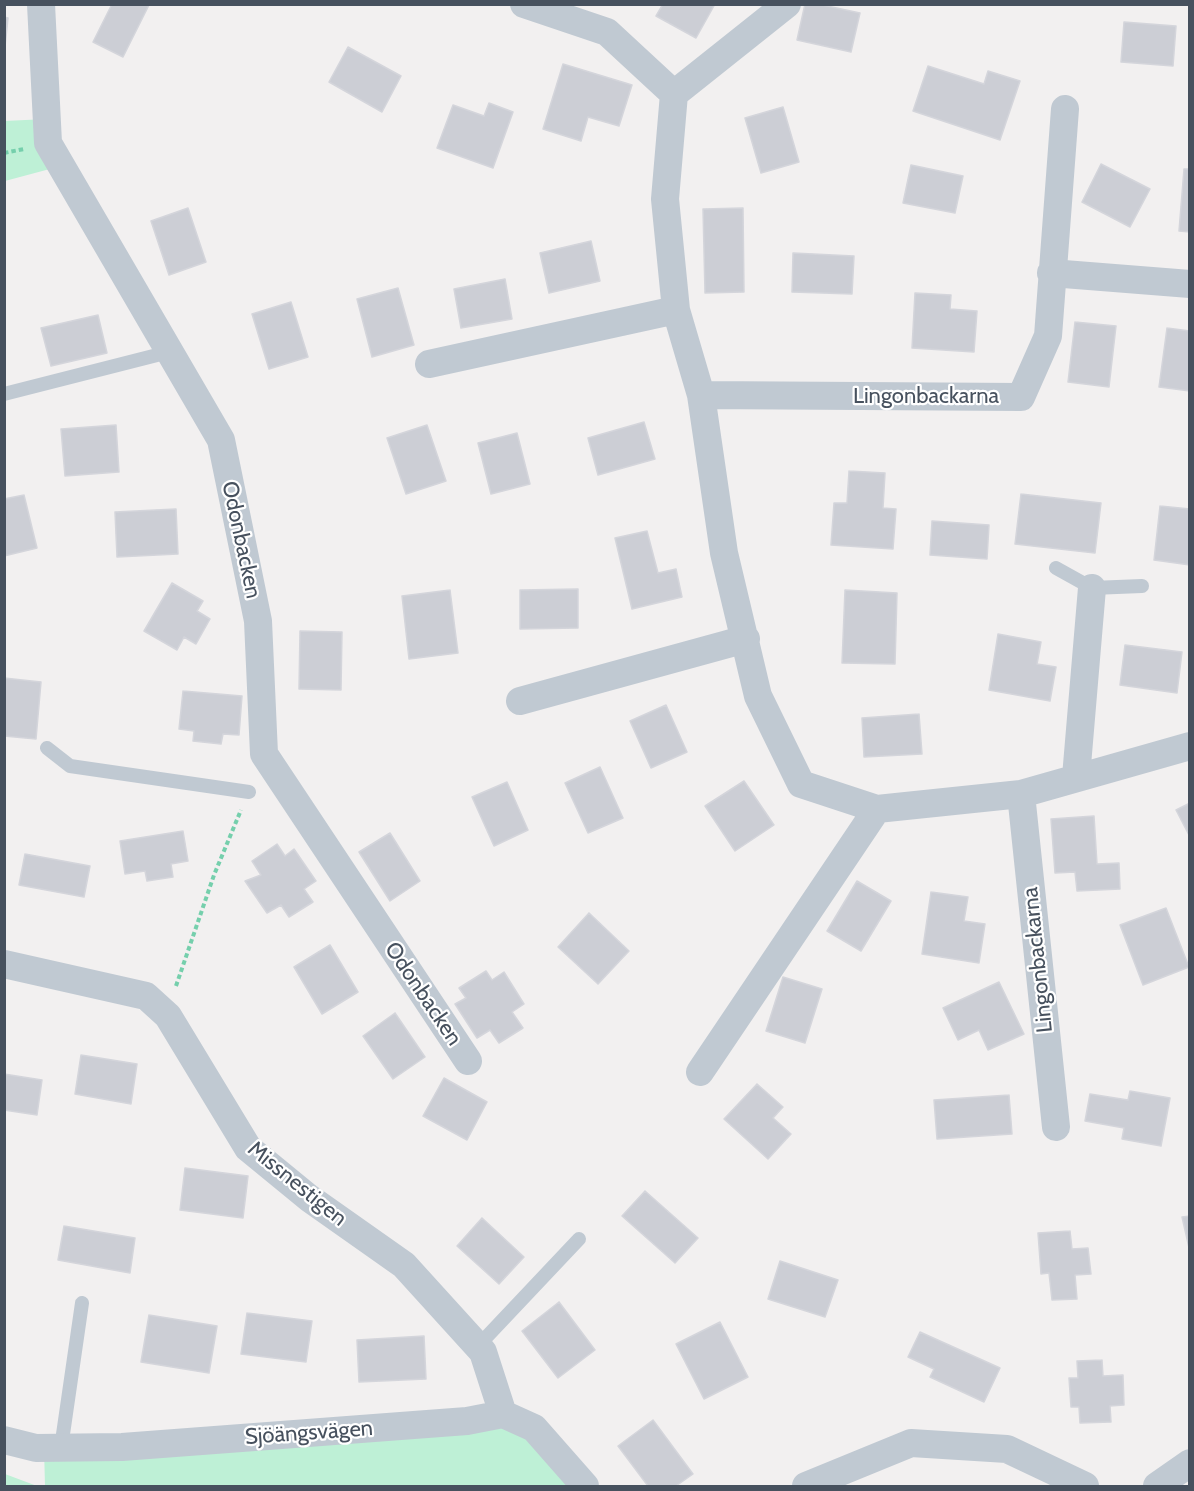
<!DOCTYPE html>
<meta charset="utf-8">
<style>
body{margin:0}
#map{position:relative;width:1194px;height:1491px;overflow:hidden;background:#f2f0f0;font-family:Cabin,sans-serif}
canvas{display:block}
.frame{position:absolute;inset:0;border:6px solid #47515e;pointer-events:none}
</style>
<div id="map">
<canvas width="1194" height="1491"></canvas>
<div class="frame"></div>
</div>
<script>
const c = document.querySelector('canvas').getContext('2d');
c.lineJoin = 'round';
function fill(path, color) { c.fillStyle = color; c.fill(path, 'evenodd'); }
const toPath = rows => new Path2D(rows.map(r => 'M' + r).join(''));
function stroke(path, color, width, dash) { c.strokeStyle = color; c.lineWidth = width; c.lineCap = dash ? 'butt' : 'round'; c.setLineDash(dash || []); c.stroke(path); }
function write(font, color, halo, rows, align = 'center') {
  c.font = font + ' Cabin,sans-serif'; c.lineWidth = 4.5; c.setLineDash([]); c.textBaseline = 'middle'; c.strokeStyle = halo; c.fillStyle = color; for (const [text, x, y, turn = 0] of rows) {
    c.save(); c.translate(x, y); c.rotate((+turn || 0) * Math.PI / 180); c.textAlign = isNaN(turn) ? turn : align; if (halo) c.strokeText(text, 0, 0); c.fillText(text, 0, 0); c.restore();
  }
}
fill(toPath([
 [47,119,61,166,5,181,4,121],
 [503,1414,577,1486,45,1486,44,1448],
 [4,1474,5,1474,37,1486,5,1486]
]), '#bef0d6');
const building = toPath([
 [112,4,149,5,123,57,93,42,112,4],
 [663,4,715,4,696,38,656,16,663,4],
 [805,4,818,4,860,13,851,52,797,40,805,4],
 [4,17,8,18,4,56,4,17],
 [1124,22,1176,26,1173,66,1121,62,1124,22],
 [348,47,401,76,382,112,329,82,348,47],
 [563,64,632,85,619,126,588,117,581,141,543,129,563,64],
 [928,66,984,84,988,71,1020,81,1000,140,913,111,928,66],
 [489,103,513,112,493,168,437,148,453,105,484,116,489,103],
 [783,107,799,162,761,173,745,118,783,107],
 [1101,164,1150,189,1130,227,1082,202,1101,164],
 [911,165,963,176,955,213,903,203,911,165],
 [1184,169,1190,169,1190,232,1179,231,1184,169],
 [188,208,206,262,169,275,151,221,188,208],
 [743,208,744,292,705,293,703,209,743,208],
 [591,241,600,281,549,293,540,253,591,241],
 [793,253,854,256,852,294,792,292,793,253],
 [505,279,512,319,461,328,454,289,505,279],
 [398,288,414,345,372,357,357,299,398,288],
 [915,293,951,295,950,309,977,311,974,352,912,348,915,293],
 [291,302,308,357,269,369,252,314,291,302],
 [98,315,107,353,51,366,41,328,98,315],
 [1075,322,1116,326,1109,387,1068,382,1075,322],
 [1167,328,1190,331,1190,391,1159,387,1167,328],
 [644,422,655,459,598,475,588,438,644,422],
 [116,425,119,472,65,476,61,429,116,425],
 [427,425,446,481,406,494,387,438,427,425],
 [517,433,530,484,491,494,478,443,517,433],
 [849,471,885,473,883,508,896,509,893,549,831,545,834,503,847,503,849,471],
 [1021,494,1101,503,1095,553,1015,544,1021,494],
 [24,495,37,548,4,556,4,499,24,495],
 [1160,506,1190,509,1190,565,1154,560,1160,506],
 [176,509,178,554,117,557,115,512,176,509],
 [932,521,989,525,987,559,930,555,932,521],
 [647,531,658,573,676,569,682,597,632,609,615,538,647,531],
 [172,583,203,601,197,611,210,619,196,644,184,637,177,650,144,631,172,583],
 [578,589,578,628,520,629,520,590,578,589],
 [450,590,458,653,409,659,402,596,450,590],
 [845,590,897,593,895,664,842,663,845,590],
 [300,631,342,632,341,690,299,689,300,631],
 [998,634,1041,642,1037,664,1056,667,1050,701,989,690,998,634],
 [1125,645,1182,652,1177,693,1120,685,1125,645],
 [4,678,41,682,36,739,4,736,4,678],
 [183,691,242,696,239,735,223,734,221,744,193,741,194,731,179,729,183,691],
 [666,705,687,752,651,768,630,721,666,705],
 [919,714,922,754,864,757,862,718,919,714],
 [600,767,623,818,588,833,565,783,600,767],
 [744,781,774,825,735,851,705,806,744,781],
 [507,782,528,830,494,846,472,797,507,782],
 [1190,803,1190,837,1176,810,1190,803],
 [1094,816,1097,864,1119,863,1120,889,1077,891,1075,872,1055,873,1051,819,1094,816],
 [183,831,188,861,171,864,173,877,147,881,145,871,125,874,120,841,183,831],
 [390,833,420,881,390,901,359,852,390,833],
 [277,844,285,856,294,849,316,881,304,889,313,902,289,917,281,905,267,913,245,881,261,875,252,861,277,844],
 [25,854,90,866,84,897,19,885,25,854],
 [857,881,891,901,861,951,827,931,857,881],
 [931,892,968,897,964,921,985,924,979,963,922,954,931,892],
 [1166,908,1189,967,1143,985,1120,925,1166,908],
 [589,913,629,951,598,984,558,947,589,913],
 [330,945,358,992,322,1014,294,967,330,945],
 [486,971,492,980,504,972,524,1004,512,1012,523,1028,499,1043,490,1030,477,1038,455,1004,466,998,459,988,486,971],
 [783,977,822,989,805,1043,766,1031,783,977],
 [999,982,1024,1034,988,1050,979,1030,958,1040,943,1008,999,982],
 [395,1013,425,1057,393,1079,363,1036,395,1013],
 [81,1055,137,1064,131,1104,75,1094,81,1055],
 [4,1074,42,1080,37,1115,4,1110,4,1074],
 [444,1078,487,1102,467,1140,423,1116,444,1078],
 [757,1084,783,1107,773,1118,791,1134,768,1159,724,1119,757,1084],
 [1130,1091,1170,1098,1161,1146,1122,1139,1124,1128,1085,1121,1090,1094,1128,1100,1130,1091],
 [1009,1095,1012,1134,937,1139,934,1100,1009,1095],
 [185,1168,248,1176,243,1218,180,1210,185,1168],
 [645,1191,698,1238,675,1263,622,1216,645,1191],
 [1190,1216,1190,1252,1182,1217,1190,1216],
 [482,1218,524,1257,499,1284,457,1246,482,1218],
 [64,1226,135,1238,130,1273,58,1260,64,1226],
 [1070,1231,1072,1249,1088,1248,1091,1274,1075,1275,1077,1299,1052,1300,1049,1273,1041,1274,1038,1233,1070,1231],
 [780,1261,838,1280,825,1317,768,1299,780,1261],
 [559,1302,595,1350,558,1378,522,1331,559,1302],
 [247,1313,312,1321,306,1362,241,1354,247,1313],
 [149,1315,217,1326,209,1373,141,1362,149,1315],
 [720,1322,748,1377,704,1399,676,1344,720,1322],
 [920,1332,1000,1368,984,1402,930,1377,934,1369,908,1357,920,1332],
 [424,1336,426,1379,359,1382,357,1340,424,1336],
 [1102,1360,1103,1376,1123,1375,1124,1405,1110,1406,1111,1422,1080,1423,1079,1407,1071,1407,1069,1378,1078,1378,1077,1361,1102,1360],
 [653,1420,693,1474,676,1486,648,1486,618,1446,653,1420]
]);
fill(building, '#ccced5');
stroke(building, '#d4d5db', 1.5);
stroke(toPath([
 [4,153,24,149],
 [176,986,214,875,241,810]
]), '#75cfac', 4, [4.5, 3]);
stroke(toPath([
 [4,394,169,352],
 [1056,568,1092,588,1142,586],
 [47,748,70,766,249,792],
 [478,1346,579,1239],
 [61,1448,82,1303]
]), '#c0c9d2', 14);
stroke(toPath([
 [41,4,48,143,221,440,258,621,264,754,468,1061],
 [524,4,607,32,674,94,787,4],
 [674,94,665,199,676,310,701,395,724,553,758,696,801,784,877,809,1021,794,1190,746],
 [1051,273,1190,284],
 [429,364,676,310],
 [701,395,1021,397,1048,336,1065,109],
 [520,701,746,639],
 [1076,777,1092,588],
 [1021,794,1056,1127],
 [4,964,146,996,168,1016,248,1148,309,1198,404,1265,483,1352,503,1414],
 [700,1072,877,809],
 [4,1440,36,1448,122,1447,467,1421,503,1414,534,1428,585,1486],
 [806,1486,911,1443,1007,1449,1085,1486],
 [1157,1486,1190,1463]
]), '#c0c9d2', 28);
write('22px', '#47515e', '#fff', [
 ["Lingonbackarna",926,397],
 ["Odonbacken",241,540,78],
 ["Lingonbackarna",1038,960,-96],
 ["Odonbacken",423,994,56],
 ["Missnestigen",297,1184,39],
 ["Sjöängsvägen",309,1433,-4]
]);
</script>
